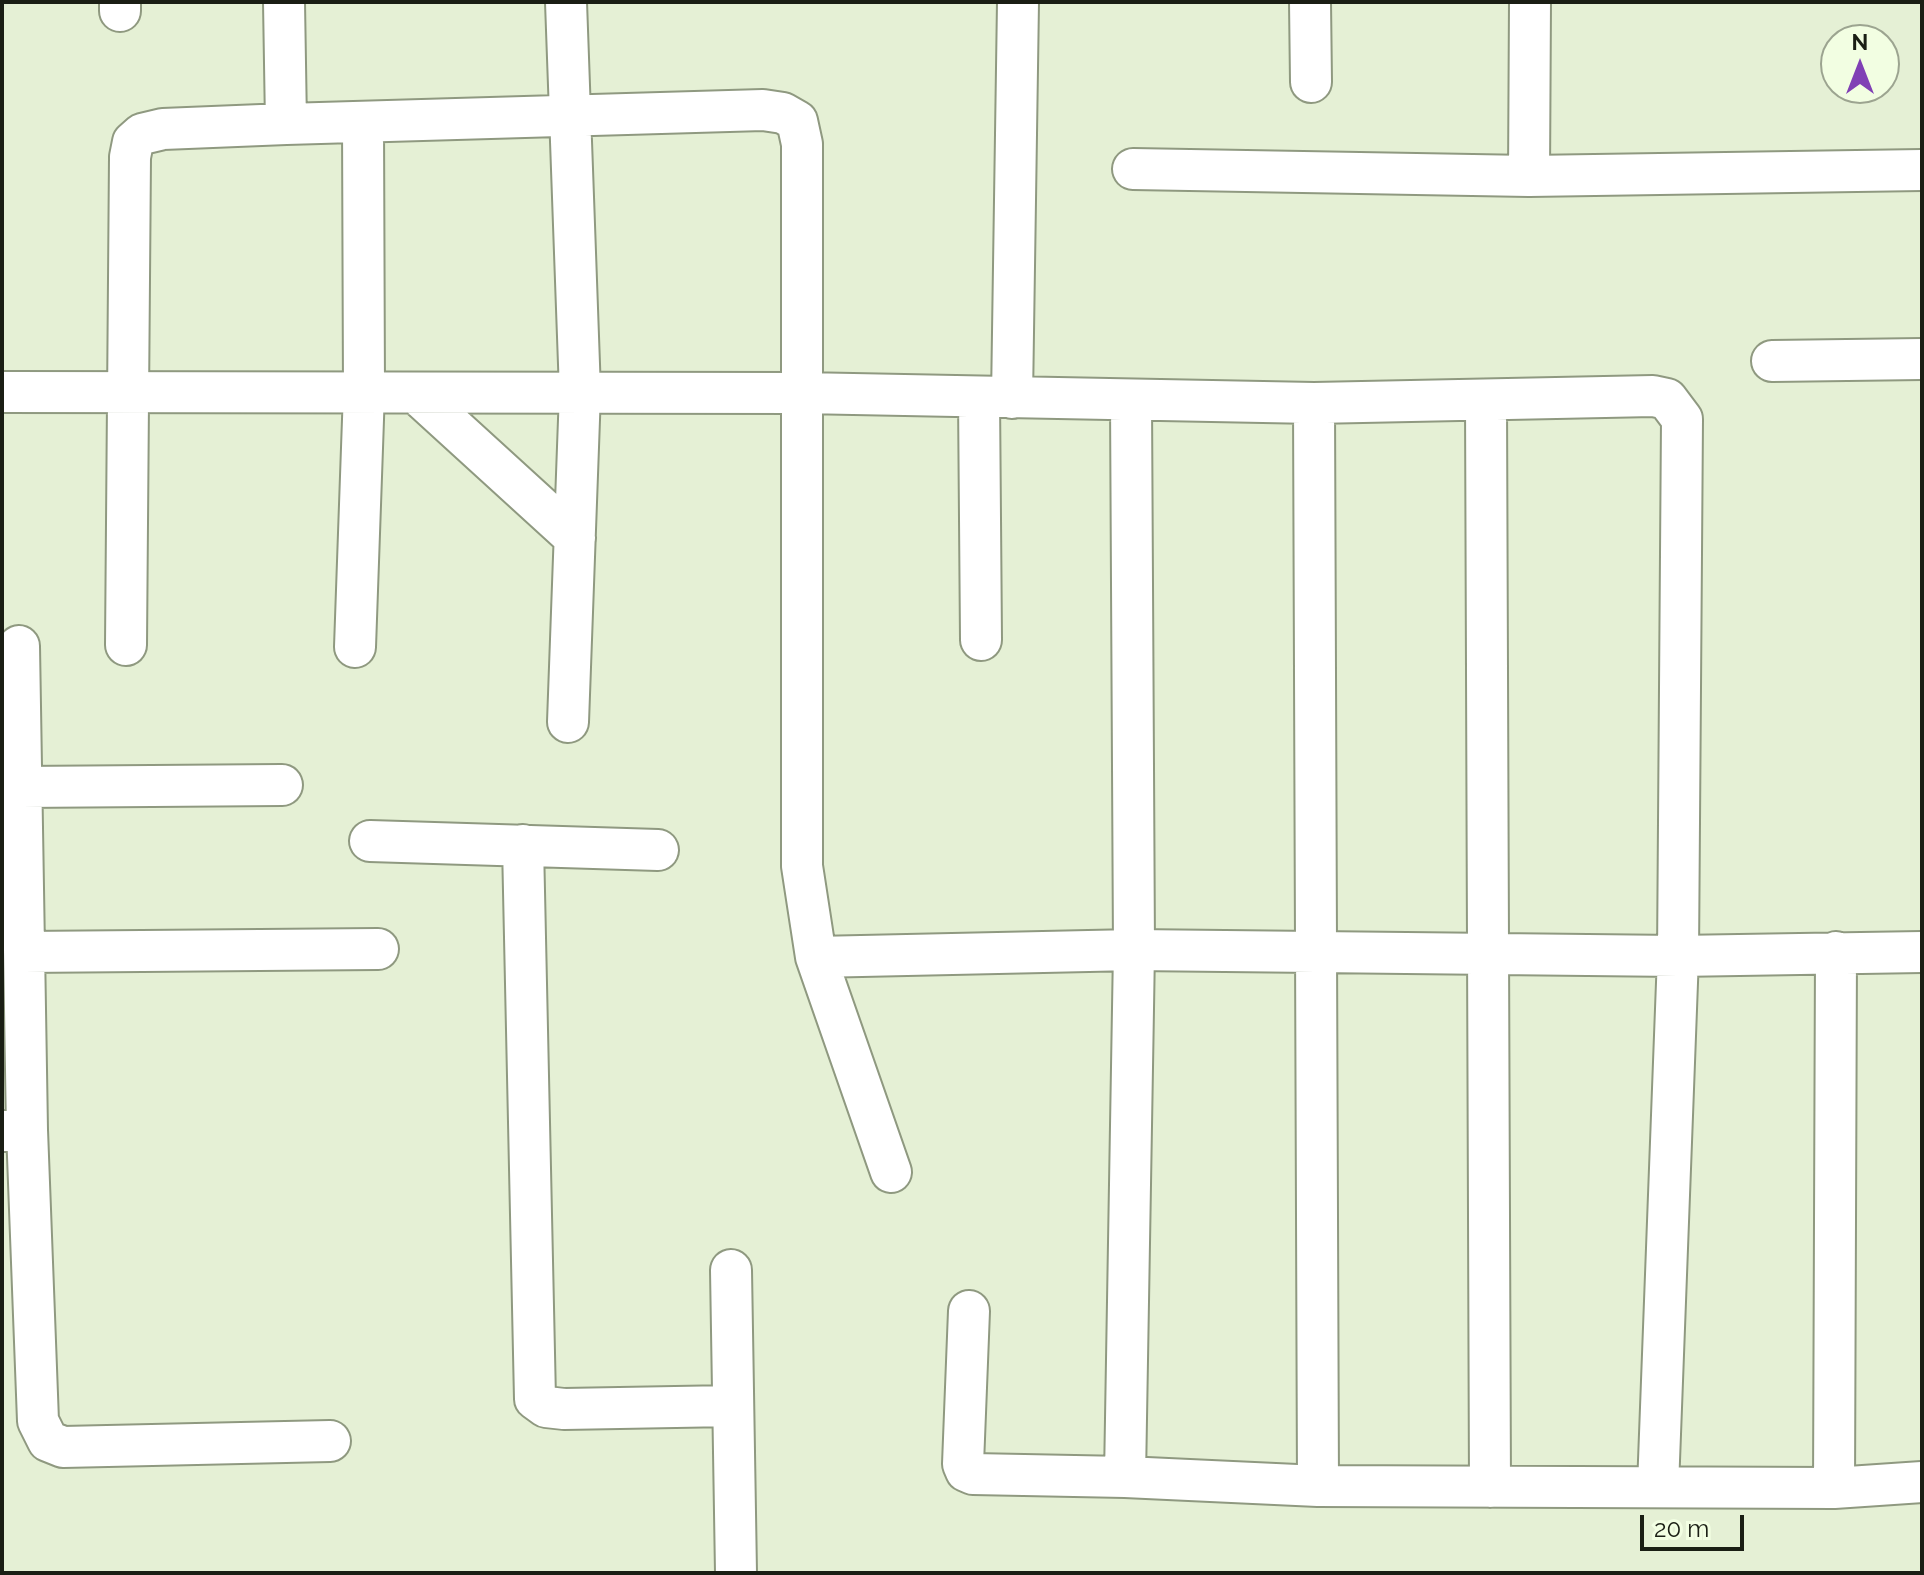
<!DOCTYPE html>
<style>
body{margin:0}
#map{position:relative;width:1924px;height:1575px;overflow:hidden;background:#e5f0d5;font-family:Raleway,sans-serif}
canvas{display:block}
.frame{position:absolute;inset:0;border:4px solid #1a1e14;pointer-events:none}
.north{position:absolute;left:1820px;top:24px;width:80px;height:80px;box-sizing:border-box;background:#f2fee2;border:2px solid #9ca490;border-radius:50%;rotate:0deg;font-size:22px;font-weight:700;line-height:32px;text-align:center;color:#1a1e14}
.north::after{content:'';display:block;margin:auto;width:28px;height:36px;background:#8040b5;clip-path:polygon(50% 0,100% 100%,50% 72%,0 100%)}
.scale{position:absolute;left:1640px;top:1515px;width:104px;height:36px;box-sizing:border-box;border:4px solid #1a1e14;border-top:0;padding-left:10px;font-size:24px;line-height:28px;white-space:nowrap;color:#1a1e14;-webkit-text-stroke:6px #f2fee2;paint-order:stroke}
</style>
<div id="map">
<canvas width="1924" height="1575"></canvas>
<div class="frame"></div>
<div class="north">N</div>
<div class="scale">20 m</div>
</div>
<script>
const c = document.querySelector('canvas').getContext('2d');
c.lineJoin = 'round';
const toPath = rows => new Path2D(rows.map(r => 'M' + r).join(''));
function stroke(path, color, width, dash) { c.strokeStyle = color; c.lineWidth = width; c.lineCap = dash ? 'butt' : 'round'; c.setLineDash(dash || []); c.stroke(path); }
const minor = toPath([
 [120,2,120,11],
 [284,2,286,124],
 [566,2,580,392,568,722],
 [1310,2,1311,82],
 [1530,2,1529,176,1922,170],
 [1133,169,1529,176],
 [1772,361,1922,359],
 [2,392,802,393,1314,403,1653,396,1667,399,1682,419,1678,956,1658,1487],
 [416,393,575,538],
 [979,397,981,640],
 [1012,398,1018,2],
 [1486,400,1490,1487],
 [1314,403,1318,1486],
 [126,645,130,157,133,142,142,134,163,129,286,124,763,110,783,113,797,121,802,144,802,866,816,957,891,1172],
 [19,646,27,1130],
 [355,647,364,391,363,122],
 [21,787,282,785],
 [370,841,658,850],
 [523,845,535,1399,546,1407,564,1409,731,1406],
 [24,952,378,949],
 [816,957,1134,950,1678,956,1922,952],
 [2,1131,27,1130,38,1421,48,1441,63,1447,330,1441],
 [731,1270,736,1573],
 [969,1311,963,1464,966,1471,973,1474,1125,1477,1318,1486,1834,1488,1922,1482],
 [1125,1477,1134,950,1131,401],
 [1834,1488,1836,952]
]);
stroke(minor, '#8f9980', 44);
stroke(minor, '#fff', 40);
</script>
